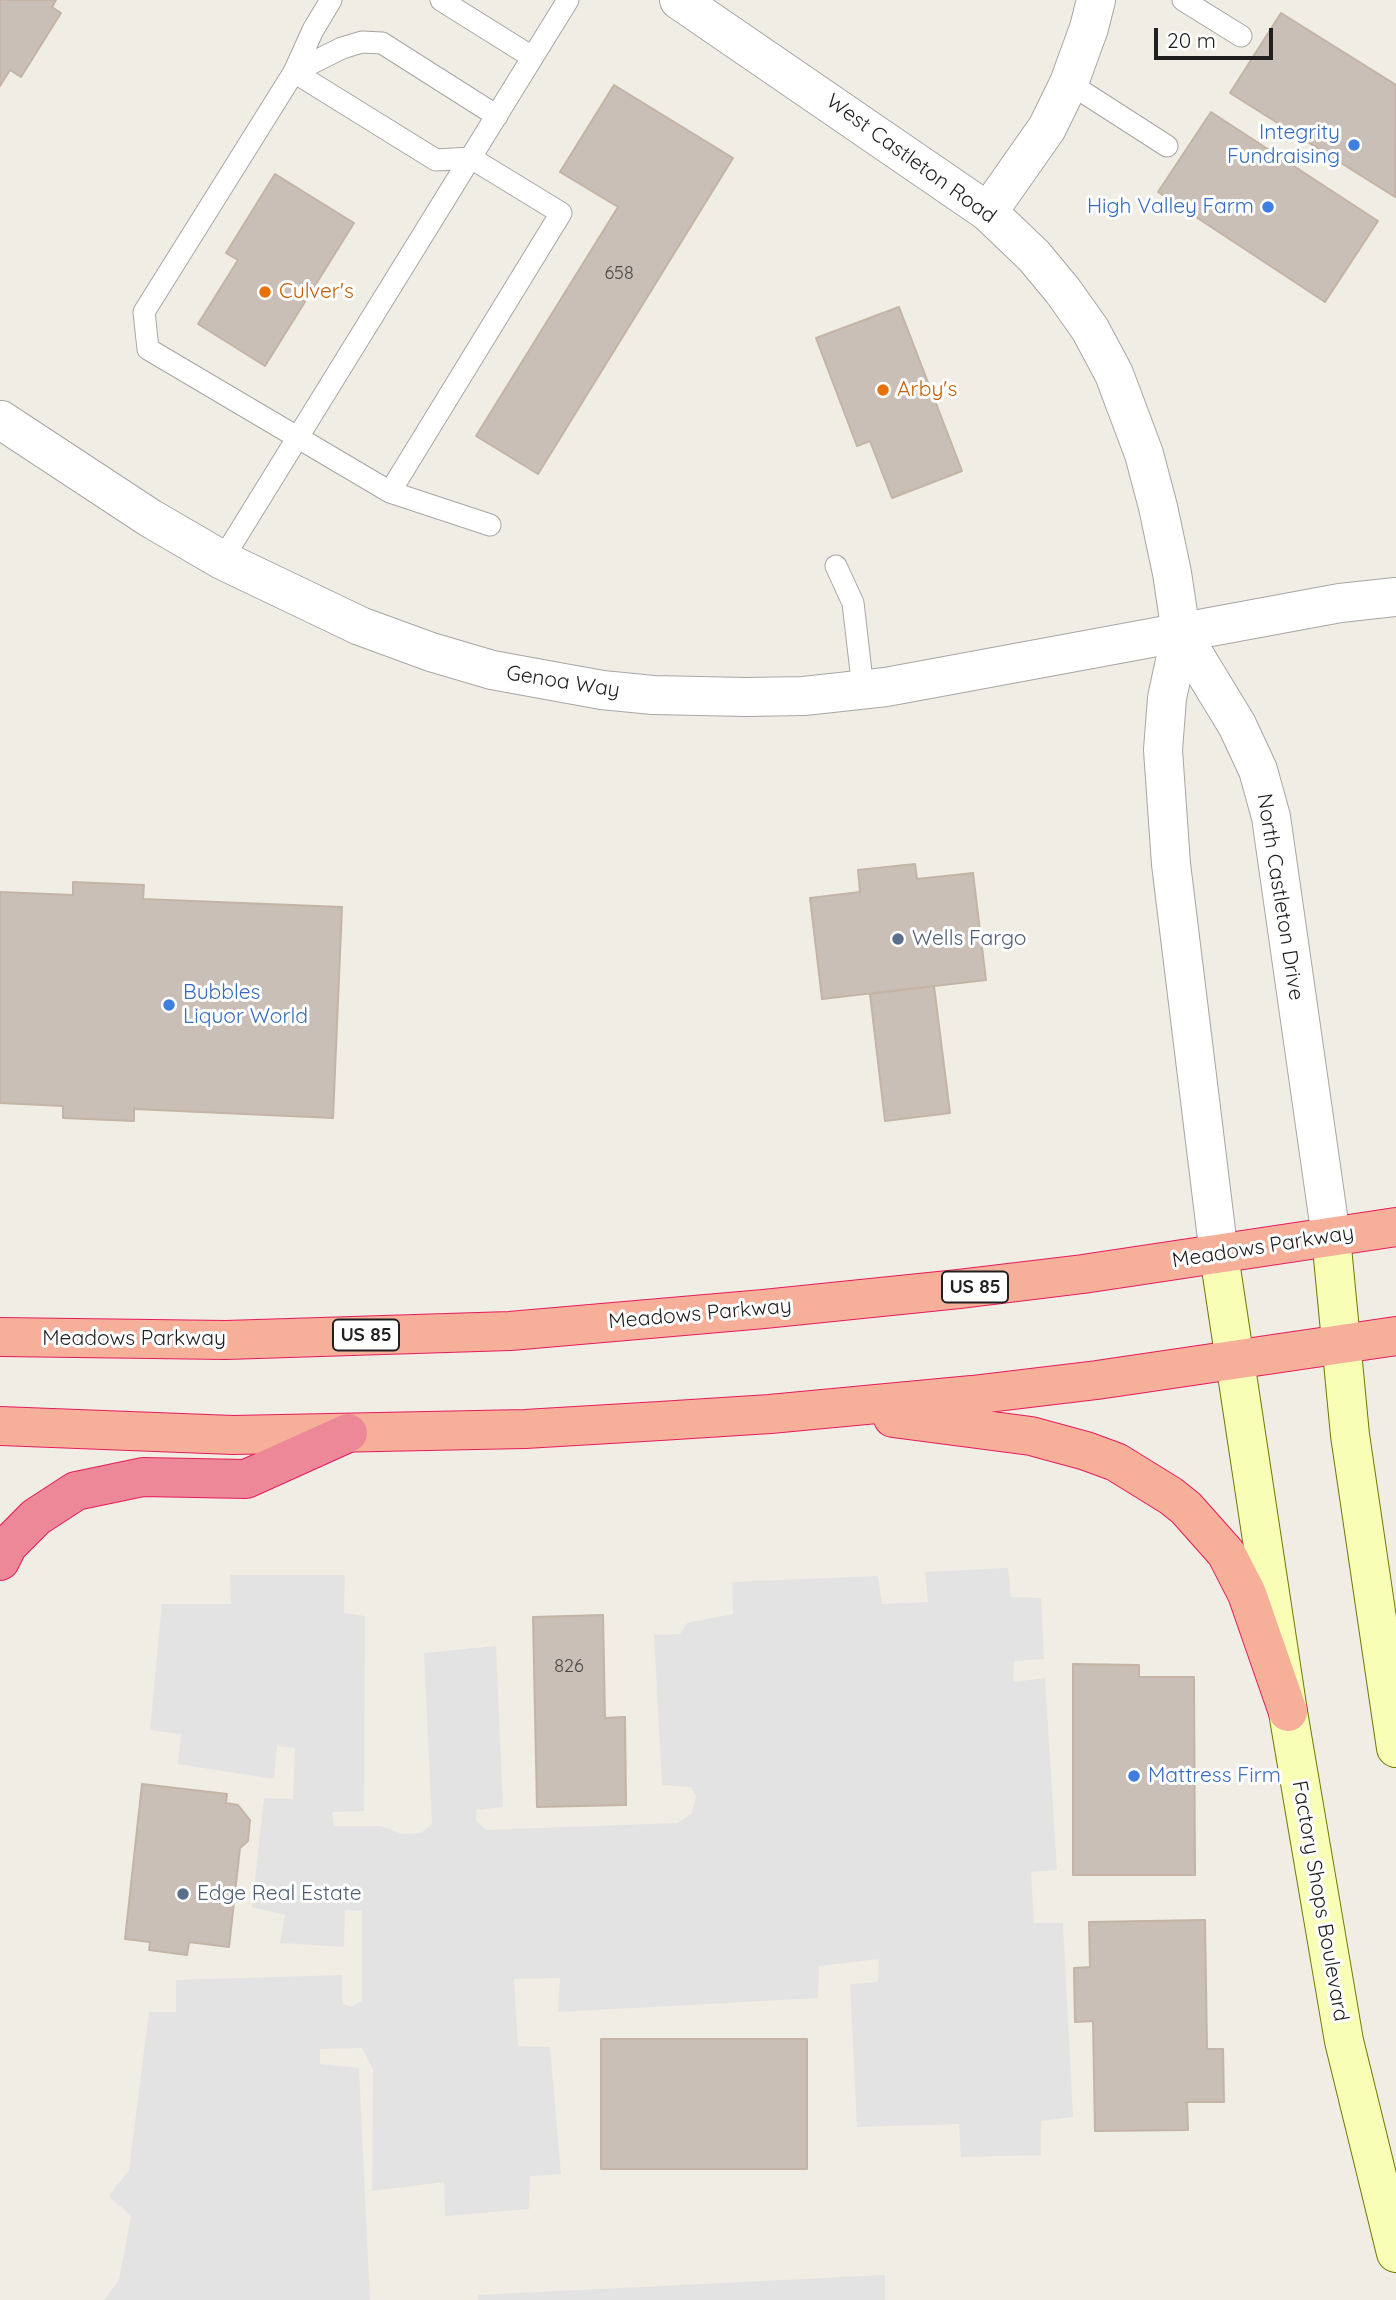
<!DOCTYPE html>
<style>
body{margin:0}
#map{position:relative;width:1396px;height:2300px;overflow:hidden;background:#f0ede5;font-family:Quicksand,sans-serif}
canvas{display:block}
.scale{position:absolute;left:1154px;top:28px;width:119px;height:32px;box-sizing:border-box;border:4px solid #1f1f1f;border-top:0;padding-left:9px;font-size:21px;line-height:24px;white-space:nowrap;color:#1f1f1f;-webkit-text-stroke:5px #fff;paint-order:stroke}
</style>
<div id="map">
<canvas width="1396" height="2300"></canvas>
<div class="scale">20 m</div>
</div>
<script>
const c = document.querySelector('canvas').getContext('2d');
c.lineJoin = 'round';
function fill(path, color) { c.fillStyle = color; c.fill(path, 'evenodd'); }
const toPath = rows => new Path2D(rows.map(r => 'M' + r).join(''));
function stroke(path, color, width, dash) { c.strokeStyle = color; c.lineWidth = width; c.lineCap = dash ? 'butt' : 'round'; c.setLineDash(dash || []); c.stroke(path); }
function write(font, color, halo, rows, align = 'center') {
  c.font = font + ' Quicksand,sans-serif'; c.lineWidth = 6; c.setLineDash([]); c.textBaseline = 'middle'; c.strokeStyle = halo; c.fillStyle = color; for (const [text, x, y, turn = 0] of rows) {
    c.save(); c.translate(x, y); c.rotate((+turn || 0) * Math.PI / 180); c.textAlign = isNaN(turn) ? turn : align; if (halo) c.strokeText(text, 0, 0); c.fillText(text, 0, 0); c.restore();
  }
}
fill(toPath([
 [1008,1568,1011,1597,1041,1598,1044,1659,1014,1661,1013,1682,1045,1678,1057,1870,1031,1872,1034,1923,1063,1923,1073,2117,1041,2121,1041,2155,961,2157,959,2124,857,2127,850,1984,878,1982,879,1959,819,1966,818,1998,558,2012,560,1978,514,1979,518,2046,550,2047,561,2174,530,2176,529,2209,445,2216,444,2182,372,2191,373,2069,362,2048,320,2049,320,2064,359,2068,370,2300,104,2300,119,2280,131,2216,109,2196,129,2170,149,2012,176,2012,176,1980,342,1975,342,2003,351,2007,362,2001,362,1911,345,1910,344,1947,280,1943,285,1915,252,1907,264,1798,293,1799,295,1748,277,1746,274,1779,178,1764,181,1734,150,1730,162,1604,231,1604,230,1575,345,1575,344,1613,365,1616,364,1811,332,1812,334,1826,381,1826,402,1834,421,1833,432,1824,424,1653,496,1646,503,1807,477,1810,476,1820,486,1830,677,1823,692,1813,696,1796,691,1787,662,1785,654,1635,680,1634,687,1623,733,1614,732,1582,878,1576,882,1604,928,1602,925,1572],
 [885,2275,885,2300,478,2300,478,2295]
]), '#e3e3e3');
const building = toPath([
 [0,0,56,0,52,7,61,13,21,77,10,70,0,86,0,0],
 [1281,13,1396,85,1395,197,1230,93,1281,13],
 [614,85,733,158,538,474,476,436,618,207,560,172,614,85],
 [1211,112,1378,221,1325,302,1158,192,1211,112],
 [275,174,354,223,265,366,198,324,238,260,226,253,275,174],
 [899,307,962,471,892,498,870,441,857,446,816,338,899,307],
 [915,864,917,879,973,873,986,980,822,999,810,898,860,892,858,870,915,864],
 [73,882,144,885,143,899,342,907,333,1118,134,1109,134,1121,63,1118,63,1106,0,1103,0,892,73,895,73,882],
 [934,986,950,1113,885,1121,870,994,934,986],
 [603,1615,605,1718,625,1717,626,1805,537,1807,533,1617,603,1615],
 [1073,1664,1139,1665,1139,1677,1194,1677,1195,1875,1073,1875,1073,1664],
 [142,1784,227,1794,226,1803,238,1805,250,1820,248,1841,240,1848,229,1947,189,1942,187,1955,149,1950,150,1942,125,1939,142,1784],
 [1205,1920,1207,2049,1223,2049,1224,2102,1187,2102,1188,2130,1095,2131,1093,2021,1075,2022,1074,1968,1090,1967,1089,1922,1205,1920],
 [601,2039,807,2039,807,2169,601,2169,601,2039]
]);
fill(building, '#c9bfb7');
stroke(building, '#c3b4a6', 2);
const service = toPath([
 [441,0,532,57],
 [1183,0,1241,36],
 [294,72,342,48,362,42,382,43,497,116],
 [294,72,313,30,331,0],
 [1069,83,1167,146],
 [390,492,561,213,471,158,436,160,294,72,144,312,148,349,390,492,490,525],
 [222,560,568,0],
 [836,566,853,603,863,689]
]);
const minor = toPath([
 [988,212,1047,128,1069,83,1089,28,1096,0],
 [1,420,150,518,222,560,360,626,431,652,492,670,602,690,653,695,746,697,804,696,886,687,1340,603,1396,597]
]);
const tertiary = toPath([
 [679,0,988,212,1034,256,1063,291,1090,329,1114,374,1144,454,1158,507,1172,573,1181,633,1167,698,1163,750,1171,864,1219,1255],
 [1181,633,1237,725,1258,770,1271,817,1331,1237]
]);
const secondary = toPath([
 [1331,1237,1350,1435,1396,1748],
 [1219,1255,1288,1712,1344,2041,1396,2253]
]);
const trunk = toPath([
 [0,1337,226,1340,510,1331,764,1309,959,1289,1083,1274,1396,1227],
 [893,1418,1031,1436,1086,1451,1116,1462,1171,1496,1186,1508,1226,1553,1247,1594,1288,1712],
 [0,1426,233,1435,525,1429,660,1421,770,1414,972,1395,1097,1380,1396,1336]
]);
const motorway = toPath([
 [0,1561,8,1545,36,1517,76,1491,143,1477,246,1479,348,1433]
]);
stroke(service, '#a6a6a6', 23);
stroke(minor, '#a6a6a6', 40);
stroke(tertiary, '#a6a6a6', 40);
stroke(secondary, '#6b7c00', 40);
stroke(trunk, '#e61a5a', 40);
stroke(motorway, '#e61a5a', 40);
stroke(service, '#fff', 21);
stroke(minor, '#fff', 38);
stroke(tertiary, '#fff', 38);
stroke(secondary, '#f8feb6', 38);
stroke(trunk, '#f6b09a', 38);
stroke(motorway, '#ec8898', 38);
for (const [x, y, r, color] of [
 [1354,145,7,"#3f7fe0"],
 [1268,207,7,"#3f7fe0"],
 [265,292,7,"#e8710a"],
 [883,390,7,"#e8710a"],
 [898,939,7,"#5c6f8a"],
 [169,1005,7,"#3f7fe0"],
 [1134,1776,7,"#3f7fe0"],
 [183,1894,7,"#5c6f8a"]
]) { const dot = new Path2D(); dot.arc(x, y, r, 0, 2 * Math.PI); c.fillStyle = color; c.fill(dot); stroke(dot, '#fff', 2.5); }
write('18px', '#4a4745', null, [
 ["658",619,274],
 ["826",569,1667]
]);
for (const [x, y, w] of [
 [975,1287,66],
 [366,1335,66]
]) { const box = new Path2D(); box.roundRect(x - w / 2, y - 15.5, w, 31, 5); c.fillStyle = '#fff'; c.fill(box); stroke(box, '#1f1f1f', 2); }
write('bold 19px', '#1f1f1f', null, [
 ["US 85",975,1287],
 ["US 85",366,1335]
]);
write('21px', '#366cbe', '#fff', [
 ["Integrity",1340,133],
 ["Fundraising",1340,157],
 ["High Valley Farm",1254,207],
 ["Bubbles",183,993,"left"],
 ["Liquor World",183,1017,"left"],
 ["Mattress Firm",1148,1776,"left"]
], 'right');
write('21px', '#1f1f1f', '#fff', [
 ["West Castleton Road",911,159,36],
 ["Genoa Way",563,682,9],
 ["North Castleton Drive",1280,897,81],
 ["Meadows Parkway",1263,1247,-9],
 ["Meadows Parkway",700,1314,-5],
 ["Meadows Parkway",134,1339],
 ["Factory Shops Boulevard",1320,1901,80]
]);
write('21px', '#c56008', '#fff', [
 ["Culver's",279,292],
 ["Arby's",897,390]
], 'left');
write('21px', '#4e5e75', '#fff', [
 ["Wells Fargo",912,939],
 ["Edge Real Estate",197,1894]
], 'left');
</script>
